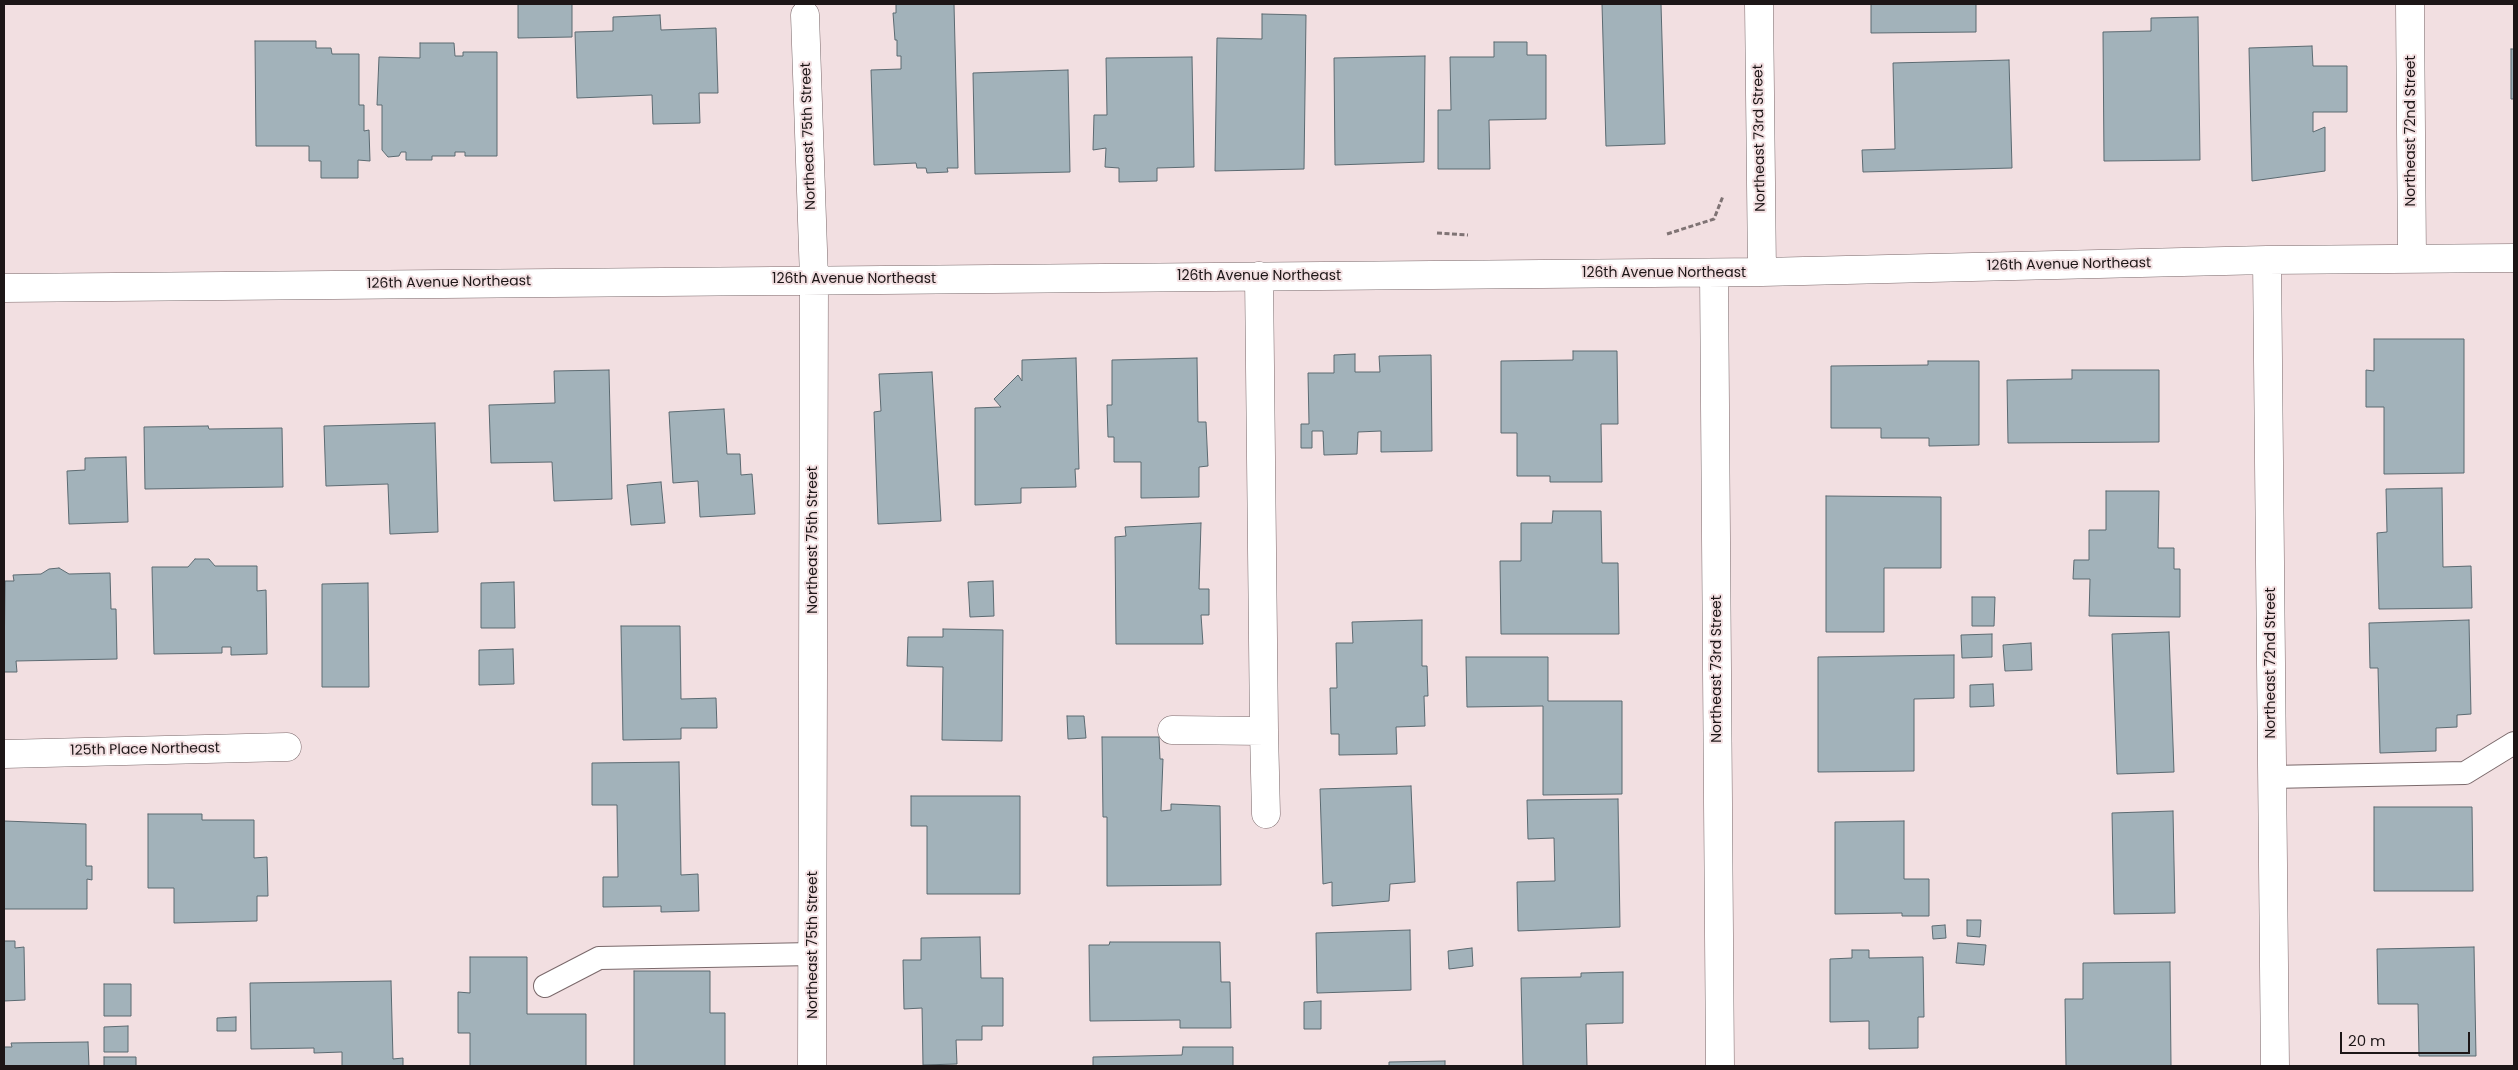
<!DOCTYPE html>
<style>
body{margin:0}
#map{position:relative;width:2518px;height:1070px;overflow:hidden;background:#f2dfe1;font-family:Poppins,sans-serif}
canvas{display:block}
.frame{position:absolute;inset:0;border:5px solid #1d1617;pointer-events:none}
.scale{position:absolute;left:2340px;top:1032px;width:130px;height:22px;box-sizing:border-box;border:2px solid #1d1617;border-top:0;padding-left:6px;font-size:15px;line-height:18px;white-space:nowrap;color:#1d1617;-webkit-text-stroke:4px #f2dfe1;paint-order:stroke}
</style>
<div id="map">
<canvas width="2518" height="1070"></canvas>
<div class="frame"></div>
<div class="scale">20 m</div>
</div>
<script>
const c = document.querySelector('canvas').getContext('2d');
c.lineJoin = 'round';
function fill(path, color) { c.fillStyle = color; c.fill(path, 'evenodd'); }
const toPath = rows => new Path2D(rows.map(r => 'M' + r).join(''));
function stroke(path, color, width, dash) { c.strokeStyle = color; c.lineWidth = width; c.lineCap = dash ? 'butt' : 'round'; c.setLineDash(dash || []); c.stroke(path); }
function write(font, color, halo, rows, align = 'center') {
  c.font = font + ' Poppins,sans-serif'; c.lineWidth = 4; c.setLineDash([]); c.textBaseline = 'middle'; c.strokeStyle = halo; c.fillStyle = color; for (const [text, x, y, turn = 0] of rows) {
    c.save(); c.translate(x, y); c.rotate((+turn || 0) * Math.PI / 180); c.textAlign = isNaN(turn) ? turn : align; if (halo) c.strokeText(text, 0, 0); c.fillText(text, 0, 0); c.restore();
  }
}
const building = toPath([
 [518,4,572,4,572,37,518,38,518,4],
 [896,4,954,4,958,168,947,168,948,172,927,173,926,168,917,168,916,163,874,165,871,70,901,69,901,56,897,56,897,40,895,40,893,13,896,13,896,4],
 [1602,4,1661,4,1665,144,1606,146,1602,4],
 [1871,4,1976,4,1976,32,1871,33,1871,4],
 [1262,14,1306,15,1304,169,1215,171,1217,38,1262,39,1262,14],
 [660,15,661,30,716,28,718,93,699,93,700,123,653,124,652,95,577,98,575,32,613,31,613,17,660,15],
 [2198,17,2200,160,2104,161,2103,32,2151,31,2151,18,2198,17],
 [255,41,316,41,316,48,331,48,332,54,359,54,359,105,364,105,364,131,369,130,370,161,358,160,358,178,321,178,321,161,309,161,309,146,256,146,255,41],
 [1494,42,1527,42,1527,55,1546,55,1546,119,1489,120,1490,169,1438,169,1438,110,1451,110,1450,57,1494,57,1494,42],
 [420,43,454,43,455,56,463,56,463,52,497,52,497,156,465,156,465,152,455,152,455,156,432,156,432,160,406,160,406,152,401,152,399,156,388,157,382,150,382,105,377,105,379,57,420,58,420,43],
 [2312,46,2313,66,2347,66,2347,112,2313,112,2313,132,2325,127,2325,171,2252,181,2249,48,2312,46],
 [2511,49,2514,49,2514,99,2511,99,2511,49],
 [1425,56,1424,162,1335,165,1334,58,1425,56],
 [1192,57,1194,167,1157,168,1157,181,1119,182,1119,168,1105,167,1106,148,1093,150,1094,115,1107,115,1106,58,1192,57],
 [2009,60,2012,168,1863,172,1862,150,1895,149,1893,63,2009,60],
 [1068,70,1070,172,975,174,973,73,1068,70],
 [2374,339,2464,339,2464,473,2384,474,2384,407,2366,407,2366,370,2374,371,2374,339],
 [1573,351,1617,351,1618,424,1601,424,1602,482,1550,482,1550,476,1517,476,1517,433,1501,433,1501,361,1573,360,1573,351],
 [1355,354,1355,372,1380,372,1379,356,1431,355,1432,451,1381,452,1381,431,1358,432,1357,454,1324,455,1323,431,1312,431,1312,448,1301,448,1301,424,1309,424,1308,373,1334,373,1334,355,1355,354],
 [1076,358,1079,469,1075,469,1076,487,1021,488,1021,503,975,505,975,408,1001,407,994,399,1018,375,1022,381,1022,360,1076,358],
 [1197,358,1198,422,1206,422,1208,466,1199,467,1199,497,1141,498,1141,462,1114,462,1114,437,1108,437,1107,405,1112,405,1112,360,1197,358],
 [1928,361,1979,361,1979,445,1929,446,1929,438,1881,438,1881,428,1831,428,1831,366,1928,365,1928,361],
 [609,370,612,499,554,501,552,462,491,463,489,405,555,403,554,371,609,370],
 [2072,370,2159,370,2159,442,2008,443,2007,380,2072,379,2072,370],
 [932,372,941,521,878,524,874,412,881,411,879,374,932,372],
 [724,409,727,454,740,454,741,475,752,474,755,514,700,517,698,481,673,483,669,412,724,409],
 [435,423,438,532,390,534,388,484,326,486,324,426,435,423],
 [208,426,209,429,282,428,283,487,145,489,144,427,208,426],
 [126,457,128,522,69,524,67,471,85,470,85,458,126,457],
 [661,482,665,523,631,525,627,485,661,482],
 [2442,488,2443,567,2471,566,2472,608,2379,609,2377,533,2387,532,2386,489,2442,488],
 [2106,491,2159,491,2158,548,2174,548,2174,569,2180,569,2180,617,2089,616,2090,579,2073,579,2074,560,2089,560,2089,530,2106,530,2106,491],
 [1826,496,1941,497,1941,568,1884,568,1884,632,1826,632,1826,496],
 [1553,511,1601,511,1602,563,1618,563,1619,634,1501,634,1500,561,1521,561,1521,523,1552,523,1553,511],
 [1201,523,1199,589,1209,589,1209,615,1201,615,1203,644,1116,644,1115,537,1126,536,1125,527,1201,523],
 [195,559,209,559,215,566,257,566,257,591,266,590,267,654,231,655,231,647,222,647,222,653,154,654,152,567,188,567,195,559],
 [59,568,69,574,110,573,111,609,116,609,117,659,16,661,17,672,4,672,5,581,14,581,13,575,41,574,49,569,59,568],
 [993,581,994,616,970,617,968,582,993,581],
 [514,582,515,628,481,628,481,583,514,582],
 [368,583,369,687,322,687,322,584,368,583],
 [1972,597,1995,597,1994,626,1972,626,1972,597],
 [1422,620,1422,666,1427,666,1428,696,1424,696,1425,726,1396,727,1397,754,1339,755,1339,734,1331,734,1330,688,1337,688,1336,643,1353,643,1352,622,1422,620],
 [2469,620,2471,714,2457,715,2457,727,2436,728,2436,751,2380,753,2378,668,2370,668,2369,623,2469,620],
 [621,626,680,626,681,699,716,698,717,728,681,728,681,739,623,740,621,626],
 [943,629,1003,630,1002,741,942,740,943,667,907,666,908,637,943,637,943,629],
 [2169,632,2174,772,2117,774,2112,634,2169,632],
 [1992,634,1992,657,1962,658,1961,635,1992,634],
 [2031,643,2032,670,2005,671,2003,645,2031,643],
 [513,649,514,684,479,685,479,650,513,649],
 [1954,655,1954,698,1914,699,1914,771,1818,772,1818,657,1954,655],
 [1466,657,1548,657,1548,701,1622,701,1622,794,1543,795,1543,706,1467,707,1466,657],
 [1993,684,1994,706,1970,707,1970,685,1993,684],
 [1067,716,1084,716,1086,738,1068,739,1067,716],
 [1102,737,1159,737,1160,759,1163,759,1161,811,1171,810,1171,804,1220,806,1221,885,1107,886,1107,817,1103,817,1102,737],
 [679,762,681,875,698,874,699,911,661,912,661,906,603,907,603,877,618,877,617,805,592,805,592,763,679,762],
 [1411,786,1415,882,1390,884,1389,901,1332,906,1332,882,1323,884,1320,789,1411,786],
 [911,796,1020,796,1020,894,927,894,927,826,911,826,911,796],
 [1618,799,1620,927,1518,931,1517,882,1555,881,1554,838,1528,839,1527,800,1618,799],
 [2374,807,2472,807,2473,891,2374,891,2374,807],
 [2173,811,2175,913,2114,914,2112,813,2173,811],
 [148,814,202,814,202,820,254,820,254,858,267,857,268,896,257,896,257,921,174,923,174,888,148,888,148,814],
 [4,821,86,824,86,866,92,866,92,880,87,879,87,909,4,909,4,821],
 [1904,821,1904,879,1929,879,1929,916,1902,916,1902,913,1835,914,1835,822,1904,821],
 [1967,920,1981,920,1980,937,1967,936,1967,920],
 [1945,925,1946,938,1933,939,1932,926,1945,925],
 [1410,930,1411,990,1317,993,1316,933,1410,930],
 [980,937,981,978,1003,978,1003,1026,982,1026,982,1040,956,1040,957,1064,923,1065,922,1008,904,1009,903,960,921,960,921,938,980,937],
 [4,941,15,941,15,948,24,947,25,1000,4,1001,4,941],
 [1110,942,1220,942,1221,982,1230,982,1231,1028,1180,1028,1180,1020,1090,1021,1089,945,1109,945,1110,942],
 [1958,943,1986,945,1984,965,1956,963,1958,943],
 [2474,947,2476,1056,2419,1056,2418,1004,2378,1004,2377,949,2474,947],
 [1472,948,1473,966,1449,969,1448,951,1472,948],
 [1852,950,1869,950,1869,958,1923,957,1924,1017,1918,1017,1918,1048,1869,1049,1869,1021,1830,1022,1830,959,1852,958,1852,950],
 [470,957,527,957,527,1014,586,1014,586,1066,470,1066,470,1033,458,1033,458,992,470,993,470,957],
 [2170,962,2171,1066,2066,1066,2065,999,2083,999,2083,963,2170,962],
 [634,971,710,971,710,1013,725,1013,725,1066,634,1066,634,971],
 [1623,972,1623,1023,1586,1024,1587,1066,1523,1066,1521,978,1581,977,1581,973,1623,972],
 [391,981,393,1059,403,1058,403,1066,342,1066,342,1052,314,1053,314,1048,251,1049,250,983,391,981],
 [104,984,131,984,131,1016,104,1016,104,984],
 [1321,1001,1321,1029,1304,1029,1304,1002,1321,1001],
 [236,1017,236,1031,217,1031,217,1018,236,1017],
 [128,1026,128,1052,104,1052,104,1027,128,1026],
 [88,1042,89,1066,4,1066,4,1047,12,1047,11,1043,88,1042],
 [1183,1047,1233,1047,1233,1066,1093,1066,1093,1057,1182,1055,1183,1047],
 [104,1057,136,1057,136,1066,104,1066,104,1057],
 [1445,1061,1445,1066,1389,1066,1389,1062,1445,1061]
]);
fill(building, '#a2b2ba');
stroke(building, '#5b6a71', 1);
const lane = toPath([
 [2271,777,2465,773,2514,743],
 [545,986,599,958,813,954]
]);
const street = toPath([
 [1759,4,1762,272],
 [2410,4,2412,259],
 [805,15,814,279,812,1066],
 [2267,260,2275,1066],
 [1714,273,1720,1066],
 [1259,276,1264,731,1266,814],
 [4,288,1762,272,2267,260,2514,258],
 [1172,730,1264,731],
 [4,754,287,747]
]);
stroke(lane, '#7a696b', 24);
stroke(street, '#7a696b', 29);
stroke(toPath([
 [1437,233,1468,235],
 [1667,234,1714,219,1723,196]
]), '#7f7374', 3, [5, 2.5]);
stroke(lane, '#fff', 22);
stroke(street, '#fff', 28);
write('14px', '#1d1617', '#f2dfe1', [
 ["Northeast 72nd Street",2411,131,-90],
 ["Northeast 75th Street",809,136,-92],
 ["Northeast 73rd Street",1760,138,-91],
 ["126th Avenue Northeast",2069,265,-1],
 ["126th Avenue Northeast",1664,273],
 ["126th Avenue Northeast",1259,276],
 ["126th Avenue Northeast",854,279],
 ["126th Avenue Northeast",449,283,-1],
 ["Northeast 75th Street",813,540,-90],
 ["Northeast 72nd Street",2271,663,-90],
 ["Northeast 73rd Street",1717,669,-90],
 ["125th Place Northeast",145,750,-1],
 ["Northeast 75th Street",813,945,-90]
]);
</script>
